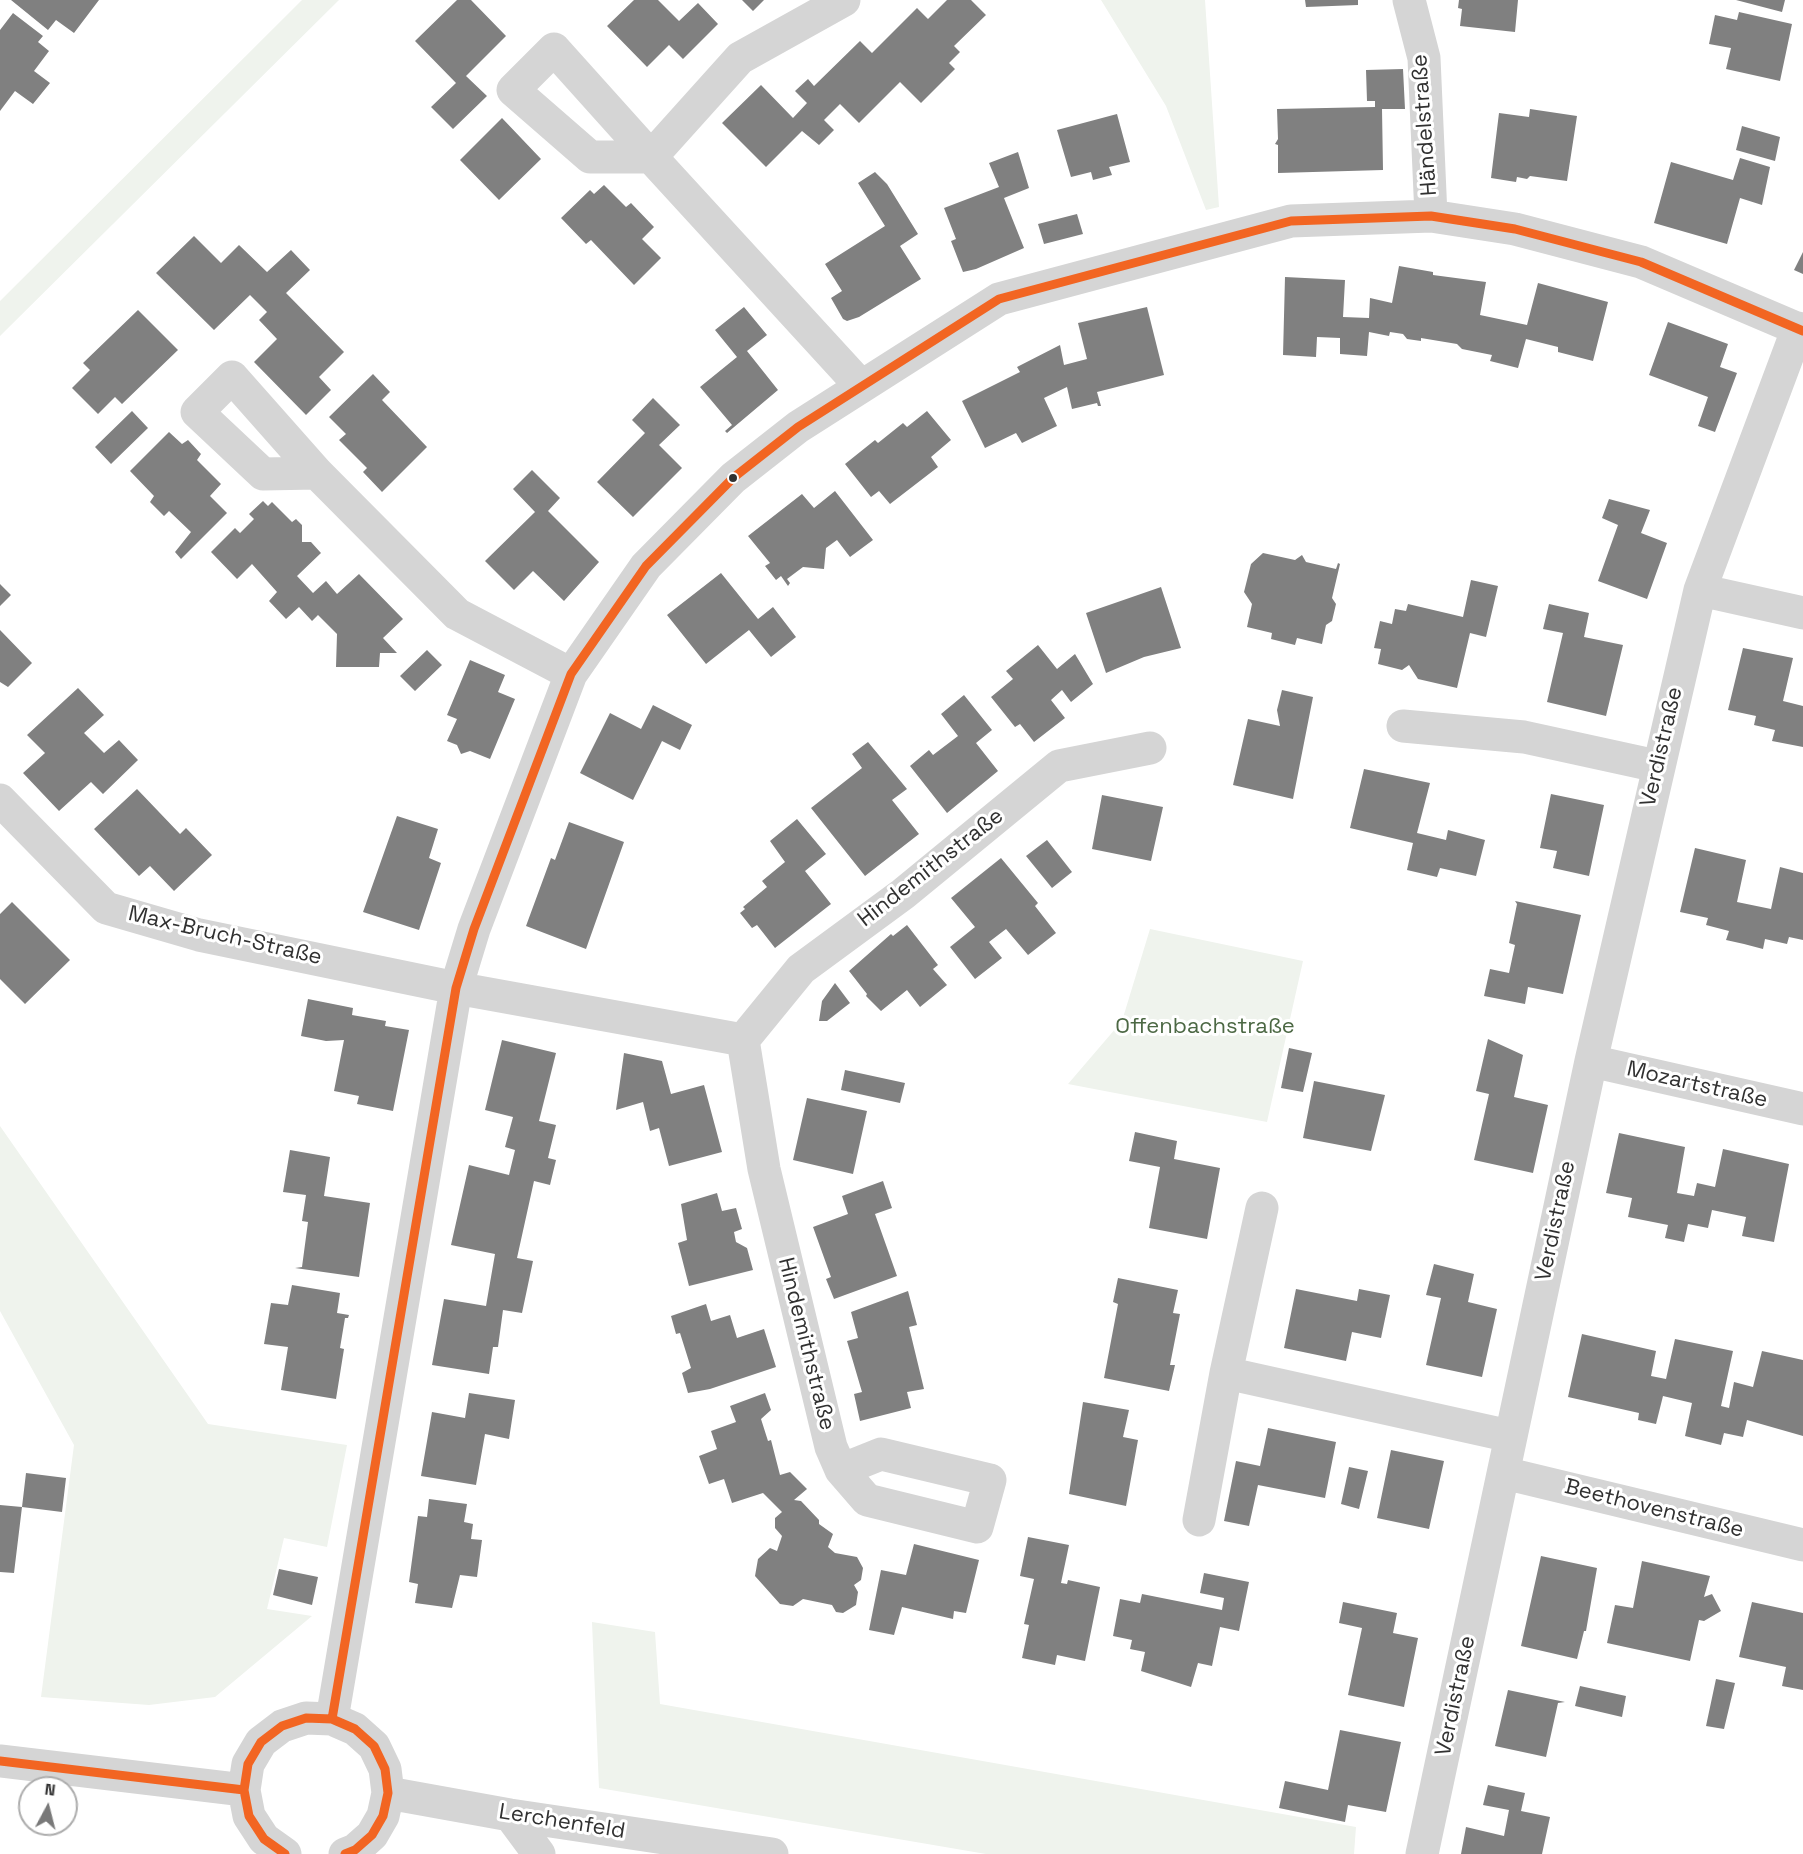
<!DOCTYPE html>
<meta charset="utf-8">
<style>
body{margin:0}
#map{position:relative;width:1803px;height:1854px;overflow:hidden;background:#fff;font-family:"Space Grotesk",sans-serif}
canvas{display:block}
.north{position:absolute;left:18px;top:1776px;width:60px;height:60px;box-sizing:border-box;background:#fff;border:2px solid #adadad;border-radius:50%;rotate:7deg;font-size:16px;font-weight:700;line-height:24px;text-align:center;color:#313131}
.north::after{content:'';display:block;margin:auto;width:21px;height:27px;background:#797979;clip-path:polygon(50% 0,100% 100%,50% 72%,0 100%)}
</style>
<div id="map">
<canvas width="1803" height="1854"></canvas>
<div class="north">N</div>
</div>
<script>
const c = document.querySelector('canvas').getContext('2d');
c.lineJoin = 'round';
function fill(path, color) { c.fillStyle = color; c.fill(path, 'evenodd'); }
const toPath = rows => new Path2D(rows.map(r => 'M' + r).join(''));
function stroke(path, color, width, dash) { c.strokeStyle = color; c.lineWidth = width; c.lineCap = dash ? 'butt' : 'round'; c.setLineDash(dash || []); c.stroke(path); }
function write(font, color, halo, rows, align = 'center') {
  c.font = font + ' "Space Grotesk",sans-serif'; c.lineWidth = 6; c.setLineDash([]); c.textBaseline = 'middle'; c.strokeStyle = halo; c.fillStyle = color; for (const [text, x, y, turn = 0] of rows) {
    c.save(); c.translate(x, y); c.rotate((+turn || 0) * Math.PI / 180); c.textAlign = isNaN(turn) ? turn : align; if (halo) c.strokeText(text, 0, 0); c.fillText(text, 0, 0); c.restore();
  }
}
fill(toPath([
 [302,0,339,0,0,336,0,301],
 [1101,0,1205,0,1219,207,1206,210,1166,106],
 [1150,929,1303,961,1267,1122,1068,1084,1122,1021],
 [0,1126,208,1424,347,1445,327,1547,284,1538,267,1609,312,1616,215,1697,149,1705,41,1697,74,1445,0,1311],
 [592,1622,655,1632,660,1704,1356,1827,1354,1854,986,1854,599,1788]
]), '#eff3ed');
fill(toPath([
 [11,0,99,0,74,33,56,20,48,30],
 [457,0,471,0,506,36,466,76,487,96,453,129,431,107,456,83,415,41],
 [634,0,658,0,679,21,698,3,718,24,683,59,669,45,647,67,607,26],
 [742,0,764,0,753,11],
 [947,0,971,0,986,15,954,46,960,52,949,63,955,69,921,103,900,82,859,123,840,104,824,120,834,130,819,145,802,131,766,167,722,123,761,85,793,118,807,103,795,91,808,79,814,86,860,41,872,53,917,8,928,19],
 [1305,0,1358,0,1358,5,1306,7],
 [1459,0,1518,0,1515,32,1460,26,1462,9,1458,8],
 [1736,0,1785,0,1782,12],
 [1739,12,1792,24,1780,81,1726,69,1731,48,1709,44,1715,15,1737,20],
 [13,13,43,36,38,42,49,51,34,71,50,83,33,104,15,91,0,111,0,30],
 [1403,69,1405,109,1382,109,1383,170,1278,173,1278,145,1275,144,1278,139,1277,109,1375,107,1375,101,1367,101,1366,70],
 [1530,109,1577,116,1567,181,1530,176,1527,179,1517,177,1516,182,1491,178,1499,113,1529,117],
 [1117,114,1130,162,1109,167,1112,175,1093,180,1091,172,1071,177,1057,130],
 [502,118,541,159,499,200,460,160],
 [1742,126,1780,137,1775,161,1736,150],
 [1018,152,1029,188,1004,198,1024,248,976,269,963,272,951,241,956,239,944,208,999,187,989,163],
 [1740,158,1770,167,1762,205,1740,198,1727,244,1654,223,1671,162,1733,180],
 [875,172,887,184,918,234,900,246,921,279,859,317,847,321,843,319,831,298,842,291,825,264,885,226,858,183],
 [604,185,626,207,631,203,654,227,642,239,661,258,634,285,591,240,586,244,561,218,590,190,594,194],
 [1077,214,1083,234,1044,244,1038,224],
 [194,236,221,263,239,245,267,272,291,250,310,270,286,293,344,352,319,377,331,390,306,415,254,362,277,339,259,320,267,312,250,295,214,330,156,273],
 [1803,252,1803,274,1794,270],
 [1399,266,1433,272,1433,275,1486,282,1480,315,1527,325,1538,283,1608,302,1593,361,1558,352,1558,347,1526,339,1518,368,1490,361,1492,355,1462,349,1457,344,1421,338,1421,341,1407,339,1403,334,1390,332,1389,336,1369,332,1367,356,1340,354,1340,338,1317,337,1316,357,1283,355,1285,277,1345,280,1343,317,1369,318,1370,298,1392,303],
 [744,307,767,335,747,351,778,390,727,433,725,431,732,425,700,387,737,357,715,330],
 [1147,307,1164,375,1097,392,1101,406,1098,406,1097,403,1072,409,1067,387,1044,398,1057,426,1022,443,1016,433,985,448,962,401,1020,372,1017,367,1060,345,1064,365,1087,359,1078,323],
 [138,310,178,350,122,404,115,397,98,414,72,388,90,370,83,363],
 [1668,322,1728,344,1720,367,1737,373,1715,432,1698,426,1708,397,1649,375],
 [373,374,390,392,382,400,427,447,382,492,363,472,367,468,339,440,346,434,329,417],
 [653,398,680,425,659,445,682,468,633,517,597,482,645,433,632,420],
 [132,411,148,428,111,464,95,447],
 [927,411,951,440,931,457,938,467,890,504,879,491,871,497,845,464,875,440,878,443,903,423,907,427],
 [169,432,182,444,188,440,201,454,197,460,221,484,210,496,227,513,181,559,175,552,191,532,169,511,164,516,150,502,154,496,130,471],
 [532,470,560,498,548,511,599,562,564,601,533,571,514,590,485,561,535,512,513,489],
 [835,491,873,540,850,557,837,540,826,548,824,569,803,567,787,579,790,583,788,586,781,576,776,580,765,566,770,563,748,536,802,494,814,508],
 [1609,499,1650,510,1641,533,1667,543,1647,599,1598,581,1618,525,1602,518],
 [263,501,268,506,272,502,292,522,296,519,302,525,302,542,311,542,321,553,297,576,313,593,326,581,337,594,359,574,403,619,383,638,397,653,380,653,379,667,336,667,337,634,318,615,312,621,299,607,286,619,269,601,277,592,252,564,237,579,211,552,235,528,240,533,254,519,249,514],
 [1263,553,1295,560,1302,555,1306,562,1336,569,1338,563,1340,564,1332,598,1336,604,1332,621,1326,625,1322,644,1297,638,1295,645,1271,639,1272,633,1247,627,1252,604,1244,592,1251,564],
 [721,573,758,619,773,607,796,637,771,657,749,630,706,664,667,615],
 [1471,580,1498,586,1486,637,1470,633,1457,688,1418,679,1409,665,1402,670,1378,664,1381,649,1374,648,1380,621,1392,624,1395,609,1406,611,1408,604,1463,617],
 [0,584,11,595,0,606],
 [1161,587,1181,648,1144,657,1106,673,1086,613],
 [1549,604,1589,613,1584,637,1623,645,1606,716,1547,702,1563,633,1543,629],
 [0,630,32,663,8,687,0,682],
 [1038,645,1057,669,1075,654,1093,684,1071,702,1062,690,1051,700,1065,718,1034,742,1020,724,1015,727,991,697,1013,679,1006,671],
 [1743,648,1793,658,1783,701,1803,706,1803,747,1772,741,1775,730,1754,725,1756,716,1728,710],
 [427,650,442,665,415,691,400,676],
 [470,660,505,675,498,692,515,699,490,759,470,751,461,754,457,745,447,741,457,719,447,715],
 [78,688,104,715,84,733,104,753,119,740,138,760,103,794,91,782,59,811,23,773,45,753,27,735],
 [1282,690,1313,697,1293,799,1233,785,1248,719,1280,726,1277,710],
 [964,695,992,730,976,743,998,771,947,813,910,766,929,750,933,755,958,736,941,714],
 [653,705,692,725,680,750,662,741,633,800,580,773,610,713,641,729],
 [868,742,907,789,892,800,919,834,865,876,811,808,862,768,852,754],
 [1364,769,1430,783,1417,833,1446,840,1448,830,1485,840,1476,876,1440,868,1437,877,1407,870,1413,843,1350,828],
 [137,789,180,834,186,828,212,855,174,891,150,866,139,876,94,829],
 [1551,794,1604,805,1589,876,1553,868,1557,851,1540,848],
 [1102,795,1163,807,1151,861,1092,849],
 [397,816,438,829,429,858,441,863,419,930,363,912],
 [797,819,826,854,805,871,831,904,775,948,757,925,752,928,740,913,745,909,743,907,767,887,762,881,785,862,770,841],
 [569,822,624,842,586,949,526,926,551,858,555,860],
 [1047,840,1072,872,1052,888,1026,856],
 [1695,848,1746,860,1737,902,1771,909,1780,867,1803,873,1803,940,1789,937,1787,944,1765,939,1763,949,1744,944,1726,940,1729,931,1706,925,1708,918,1680,912],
 [1001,858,1038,903,1035,906,1056,933,1028,955,1006,929,989,942,1002,958,975,979,950,947,975,927,951,898],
 [1515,901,1581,915,1563,994,1528,987,1525,1004,1484,996,1490,969,1509,973,1515,945,1509,943,1517,904],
 [12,902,70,960,25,1004,0,979,0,914],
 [907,925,938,965,933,969,947,985,920,1007,907,990,881,1011,866,996,867,994,849,971,891,934,893,936],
 [835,983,850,1003,827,1021,819,1021,822,1001],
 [308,999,353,1008,352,1015,386,1021,385,1026,409,1030,393,1111,357,1104,359,1096,334,1091,344,1040,326,1041,301,1036],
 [1488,1039,1523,1055,1514,1097,1548,1105,1533,1173,1474,1160,1489,1094,1476,1091],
 [502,1040,556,1053,539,1121,556,1125,548,1158,556,1160,550,1185,534,1181,517,1258,533,1261,522,1313,503,1310,498,1347,493,1347,489,1374,432,1365,444,1299,486,1306,495,1254,451,1245,469,1165,509,1175,515,1150,505,1147,513,1117,485,1110],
 [1289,1048,1312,1053,1303,1092,1281,1088],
 [624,1053,662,1061,671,1094,704,1085,722,1152,669,1166,659,1128,650,1131,643,1102,616,1110],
 [845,1070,905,1083,900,1103,841,1090],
 [1314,1081,1385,1095,1371,1151,1303,1138],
 [807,1098,867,1111,853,1174,793,1160],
 [1135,1132,1177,1141,1174,1159,1220,1168,1207,1239,1149,1228,1160,1167,1129,1161],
 [1619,1133,1685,1147,1677,1193,1694,1196,1697,1183,1715,1187,1723,1149,1789,1164,1774,1242,1742,1236,1746,1217,1712,1210,1708,1228,1688,1224,1684,1242,1665,1238,1668,1225,1628,1217,1632,1198,1606,1193],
 [290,1150,330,1157,324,1196,370,1203,359,1277,295,1268,302,1267,308,1222,302,1221,306,1195,283,1192],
 [883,1181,892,1208,875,1214,897,1276,834,1299,826,1279,831,1277,813,1227,848,1214,842,1196],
 [717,1193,722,1211,736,1208,742,1229,734,1232,736,1242,747,1248,753,1270,689,1286,678,1243,687,1240,681,1204],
 [1434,1264,1474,1274,1468,1302,1497,1309,1482,1377,1426,1365,1441,1298,1426,1295],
 [1118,1278,1178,1290,1173,1313,1180,1314,1170,1365,1175,1365,1169,1391,1104,1378,1118,1304,1113,1302],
 [292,1285,340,1293,337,1313,349,1315,348,1318,345,1318,340,1348,344,1349,336,1399,281,1390,288,1347,264,1344,271,1303,288,1305],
 [1296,1289,1357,1301,1359,1289,1390,1295,1381,1338,1352,1332,1346,1361,1284,1348],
 [908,1291,917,1325,909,1327,924,1389,907,1392,911,1408,860,1421,854,1394,862,1392,847,1341,858,1338,851,1312],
 [706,1304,711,1321,730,1315,737,1338,764,1329,776,1367,710,1389,688,1393,682,1373,691,1368,680,1333,676,1334,671,1316],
 [1582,1334,1656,1351,1651,1376,1666,1379,1675,1339,1733,1351,1721,1406,1729,1408,1734,1382,1753,1387,1762,1351,1803,1360,1803,1436,1747,1420,1743,1437,1724,1433,1721,1445,1685,1436,1692,1403,1663,1396,1656,1424,1638,1420,1639,1413,1568,1397],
 [469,1393,515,1400,509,1439,485,1434,476,1485,421,1476,432,1412,465,1418],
 [765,1393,771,1410,761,1419,768,1441,771,1440,780,1475,790,1472,807,1489,794,1500,801,1501,819,1520,819,1524,833,1534,828,1547,835,1553,857,1557,863,1568,861,1580,854,1585,858,1592,856,1605,843,1613,836,1612,832,1605,803,1599,793,1606,780,1604,755,1576,758,1559,770,1548,777,1551,782,1536,775,1528,775,1518,782,1512,763,1493,732,1503,724,1479,709,1484,699,1456,717,1449,711,1431,736,1422,730,1406],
 [1083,1402,1129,1410,1123,1437,1138,1440,1126,1506,1069,1494],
 [1268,1428,1336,1442,1325,1498,1258,1485,1249,1526,1224,1521,1236,1461,1260,1466],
 [1391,1450,1444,1461,1429,1529,1377,1518],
 [1349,1467,1368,1471,1359,1509,1341,1504],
 [26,1473,66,1478,62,1512,22,1507],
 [429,1499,467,1504,464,1522,473,1524,471,1539,482,1540,477,1577,460,1575,452,1608,415,1603,418,1584,409,1582,418,1516,427,1517],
 [0,1505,22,1507,14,1573,0,1572],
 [1028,1537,1069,1545,1061,1583,1067,1584,1068,1580,1100,1587,1085,1661,1057,1655,1055,1665,1022,1658,1029,1625,1024,1624,1034,1579,1020,1576],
 [914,1544,979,1560,966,1613,954,1611,953,1619,902,1607,894,1635,869,1630,881,1570,906,1575],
 [1541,1556,1597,1568,1586,1631,1584,1631,1577,1659,1521,1646],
 [1642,1561,1710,1576,1704,1597,1712,1594,1721,1611,1704,1621,1699,1620,1690,1661,1607,1643,1615,1605,1633,1608],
 [279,1569,318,1577,312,1605,273,1595],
 [1204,1573,1249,1582,1239,1631,1220,1627,1212,1666,1198,1663,1191,1687,1141,1671,1145,1652,1130,1649,1132,1640,1113,1636,1120,1599,1140,1603,1142,1594,1222,1610,1224,1598,1200,1593],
 [1343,1602,1397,1613,1393,1633,1418,1638,1404,1707,1348,1695,1362,1628,1339,1623],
 [1752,1602,1803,1613,1803,1690,1782,1686,1786,1667,1739,1657],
 [1716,1679,1735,1683,1724,1729,1706,1726],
 [1580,1686,1626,1696,1622,1717,1575,1706],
 [1508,1690,1565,1702,1558,1703,1546,1757,1495,1746],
 [1340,1730,1401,1742,1386,1812,1348,1805,1345,1822,1279,1808,1285,1781,1328,1790],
 [1488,1785,1525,1793,1521,1811,1550,1817,1542,1854,1461,1854,1466,1827,1504,1836,1509,1810,1483,1805]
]), '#808080');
stroke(toPath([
 [844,0,740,58,651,157,590,157,513,90,554,49,651,157,860,385],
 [1409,0,1424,58,1431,216],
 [317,473,263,474,197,412,232,377,317,473,457,614,571,674],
 [1700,590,1803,613],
 [1403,726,1524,737,1657,766],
 [0,800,106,908,199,935,456,988,743,1040,801,969,903,894,1059,766,1150,748],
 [743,1040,764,1169,831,1447,841,1470,867,1500,977,1527,990,1480,881,1454,841,1470],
 [1591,1061,1803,1109],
 [1226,1373,1510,1436],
 [1504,1473,1803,1545],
 [1199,1520,1226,1373,1262,1208],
 [332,1719,456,988,474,929,571,674,646,566,733,478,798,427,999,299,1291,221,1431,216,1515,229,1641,262,1803,331],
 [0,1761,244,1790],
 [388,1793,510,1815,772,1854],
 [510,1815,539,1854],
 [285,1854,264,1839,249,1816,244,1790,248,1764,261,1742,282,1726,306,1718,332,1719,355,1729,374,1746,385,1769,388,1793,383,1816,372,1835,355,1850,345,1854],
 [1422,1854,1591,1061,1700,590,1798,328]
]), '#d5d5d5', 33);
stroke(toPath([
 [332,1719,456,988,474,929,571,674,646,566,733,478,798,427,999,299,1291,221,1431,216,1515,229,1641,262,1803,331],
 [0,1761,244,1790],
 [285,1854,264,1839,249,1816,244,1790,248,1764,261,1742,282,1726,306,1718,332,1719,355,1729,374,1746,385,1769,388,1793,383,1816,372,1835,355,1850,345,1854]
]), '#f26522', 9);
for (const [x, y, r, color] of [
 [733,478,5,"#313131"]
]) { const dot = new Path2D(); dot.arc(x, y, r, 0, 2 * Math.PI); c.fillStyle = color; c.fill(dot); stroke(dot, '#fff', 2); }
write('22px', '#313131', '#fff', [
 ["Händelstraße",1425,125,-94],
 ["Verdistraße",1662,747,-77],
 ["Hindemithstraße",931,868,-38],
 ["Max-Bruch-Straße",225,936,13],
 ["Mozartstraße",1697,1085,13],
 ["Verdistraße",1556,1221,-78],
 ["Hindemithstraße",806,1344,76],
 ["Beethovenstraße",1654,1509,14],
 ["Verdistraße",1456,1696,-78],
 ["Lerchenfeld",562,1822,9]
]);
write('22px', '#4c6844', '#fff', [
 ["Offenbachstraße",1205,1027]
]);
</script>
